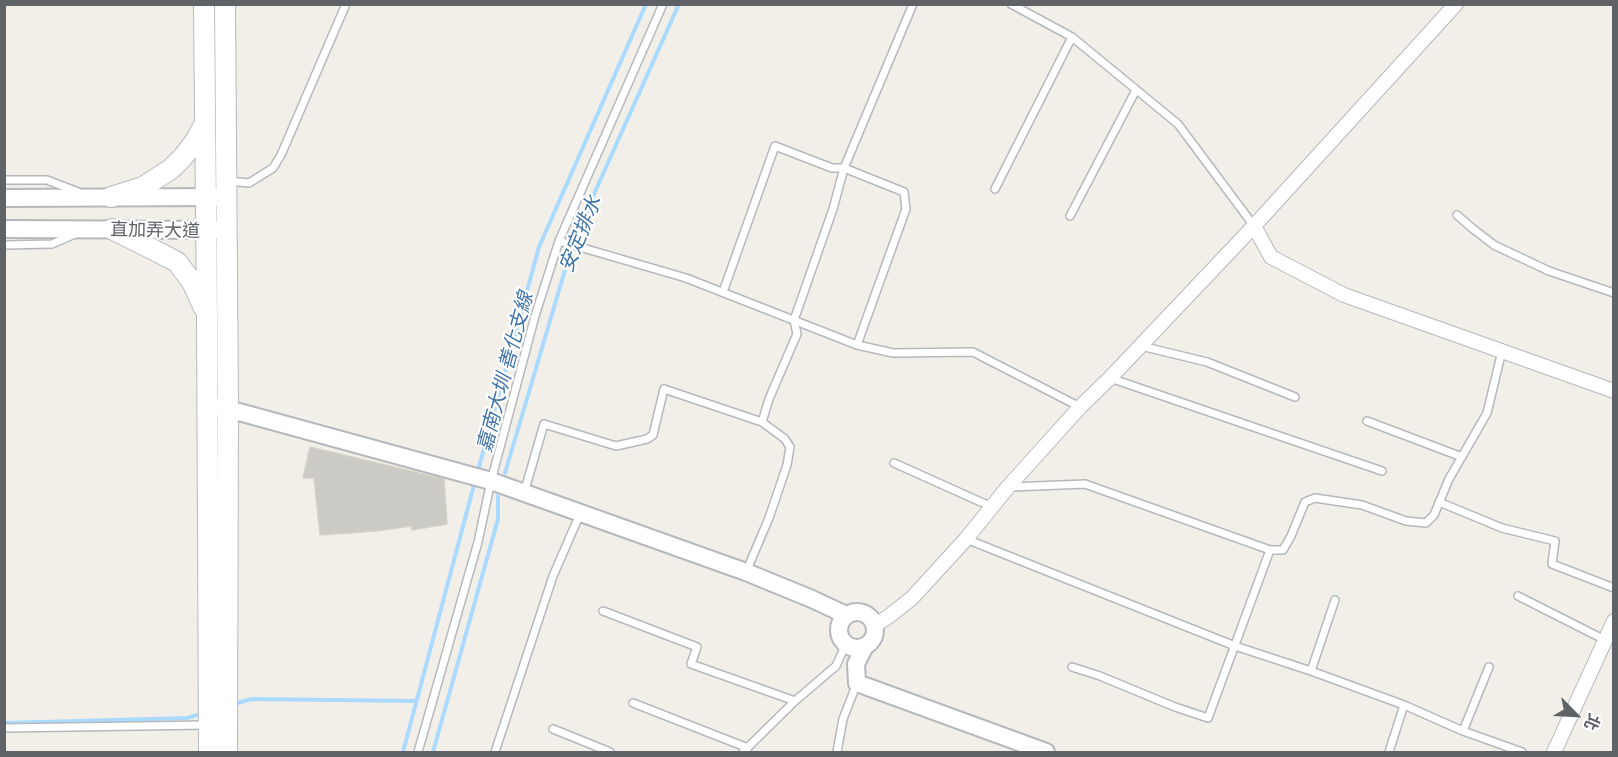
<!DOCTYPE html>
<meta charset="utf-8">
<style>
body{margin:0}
#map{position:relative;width:1618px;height:757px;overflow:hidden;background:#f1efe8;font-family:"Exo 2","Noto Sans TC",sans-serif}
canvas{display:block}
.frame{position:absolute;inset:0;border:6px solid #5f6368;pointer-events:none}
.north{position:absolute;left:1546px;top:685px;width:60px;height:60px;-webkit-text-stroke:4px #fff;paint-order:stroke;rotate:114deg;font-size:16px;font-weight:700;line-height:24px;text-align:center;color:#5f6368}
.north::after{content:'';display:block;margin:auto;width:21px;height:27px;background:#5f6368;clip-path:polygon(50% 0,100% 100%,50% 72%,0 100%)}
</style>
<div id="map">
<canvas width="1618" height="757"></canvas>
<div class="frame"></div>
<div class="north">北</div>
</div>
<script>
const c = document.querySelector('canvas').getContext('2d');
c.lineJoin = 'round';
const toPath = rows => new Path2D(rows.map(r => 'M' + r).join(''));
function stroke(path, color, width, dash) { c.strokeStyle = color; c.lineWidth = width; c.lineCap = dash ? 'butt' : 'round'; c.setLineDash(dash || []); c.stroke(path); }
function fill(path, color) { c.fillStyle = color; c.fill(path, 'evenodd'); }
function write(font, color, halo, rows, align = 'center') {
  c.font = font + ' "Exo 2","Noto Sans TC",sans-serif'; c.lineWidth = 4.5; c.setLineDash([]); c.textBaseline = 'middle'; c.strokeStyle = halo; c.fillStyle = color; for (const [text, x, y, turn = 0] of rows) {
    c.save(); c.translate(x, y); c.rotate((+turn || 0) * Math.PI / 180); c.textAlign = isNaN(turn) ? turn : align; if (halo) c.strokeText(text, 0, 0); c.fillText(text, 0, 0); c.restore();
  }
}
stroke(toPath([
 [505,473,568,260,594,194,679,4],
 [477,474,539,247,646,4],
 [234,704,251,699,416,701],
 [4,723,187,718,204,713],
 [403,752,475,481],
 [433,752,498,519,498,496]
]), '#aadaff', 4);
const building = toPath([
 [310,447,444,479,447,524,412,530,411,526,376,531,320,535,314,478,303,478,310,447]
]);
fill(building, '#cccac5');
stroke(building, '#d6d1c6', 1.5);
const service = toPath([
 [1011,4,1072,37,1178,124,1254,226],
 [4,180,47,180,78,192],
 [228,181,249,183,273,168,281,155,346,4],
 [995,189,1072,37],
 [1457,215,1472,228,1494,245,1549,271,1614,293],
 [1070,216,1136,90],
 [559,241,686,278,857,345,893,353,973,352,1080,407],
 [4,245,52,244,75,234],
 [723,292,775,146,832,168,844,168,904,192,906,209,857,345],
 [1141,346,1207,362,1295,397],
 [1110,378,1382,471],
 [1367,421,1462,457],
 [894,463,992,507],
 [1011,487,1085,484,1270,550,1283,550,1291,536,1305,502,1315,498,1362,505,1406,521,1426,523,1434,515,1449,479,1487,413,1502,351],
 [524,493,544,424,616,446,647,439,653,435,664,389,762,422],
 [1439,502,1502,528,1555,541,1552,564,1614,588],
 [966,539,1235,646,1311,671,1404,705,1463,731,1522,752],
 [746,572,769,518,787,465,790,447,785,439,762,422,769,399,797,334,794,320,833,209,844,168,913,4],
 [1518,596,1605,640],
 [603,611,697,647,691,664,795,701],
 [1072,667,1100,676,1175,707,1208,718,1270,550],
 [1311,671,1335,600],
 [633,703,748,748],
 [4,728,206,725],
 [553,729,610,752],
 [1463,731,1489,667],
 [418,752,478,542,491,481,535,316,559,241,663,4],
 [495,752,553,576,580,514],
 [743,752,795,701,836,666,846,644],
 [837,752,843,719,857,683],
 [1389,752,1404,705]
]);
const minor = toPath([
 [1254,226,1271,257,1344,295,1614,391],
 [875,625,888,617,912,598,966,539,1008,487,1080,407,1110,378,1254,226,1456,4],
 [1554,752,1614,621]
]);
const tertiary = toPath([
 [4,198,219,197],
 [4,229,217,230],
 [207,405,228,409,491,481,746,572,812,599,846,615],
 '839 630a18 18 0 1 1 36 0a18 18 0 1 1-36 0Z',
 [865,646,856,664,857,683,1046,752]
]);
const secondary = toPath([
 [204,4,207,316,209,752],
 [225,4,228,409,227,752],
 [111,197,143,187,171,169,183,157,196,140,205,123],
 [112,229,154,250,177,262,192,282,204,308]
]);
stroke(service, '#b5b8bc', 10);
stroke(minor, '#b5b8bc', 16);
stroke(tertiary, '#b5b8bc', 20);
stroke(secondary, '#b6babf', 22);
stroke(service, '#fff', 7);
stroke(minor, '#fff', 14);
stroke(tertiary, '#fff', 16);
stroke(secondary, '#fff', 20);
write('18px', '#5f6368', '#fff', [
 ["直加弄大道",155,230,1]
]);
write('italic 20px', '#4174aa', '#fff', [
 ["安定排水",580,234,-68],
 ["嘉南大圳 善化支線",505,372,-75]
]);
</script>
